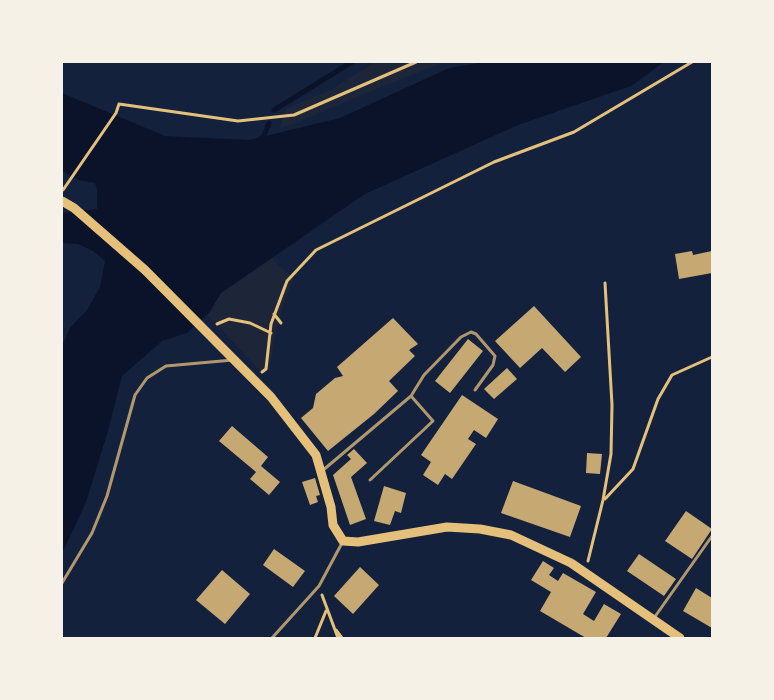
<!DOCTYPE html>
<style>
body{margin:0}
#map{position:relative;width:774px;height:700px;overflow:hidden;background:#14213d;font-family:Arial,sans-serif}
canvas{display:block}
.frame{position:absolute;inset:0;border:63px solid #f6f1e7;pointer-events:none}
</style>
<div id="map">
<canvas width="774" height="700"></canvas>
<div class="frame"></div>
</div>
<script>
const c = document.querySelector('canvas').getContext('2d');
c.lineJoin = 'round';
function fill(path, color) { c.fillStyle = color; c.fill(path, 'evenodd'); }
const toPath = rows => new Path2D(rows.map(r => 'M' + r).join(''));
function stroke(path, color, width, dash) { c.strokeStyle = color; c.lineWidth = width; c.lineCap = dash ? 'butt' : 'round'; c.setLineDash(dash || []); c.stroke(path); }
fill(toPath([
 [375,62,445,62,361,95,299,122,279,129,286,109,332,89],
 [271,258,294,279,285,299,274,341,270,369,263,374,208,315,221,293]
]), '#1d2539');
fill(toPath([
 [485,62,664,62,631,86,518,125,365,194,221,293,209,313,187,333,162,341,122,376,108,431,86,502,62,554,62,346,70,328,87,310,100,287,105,261,93,251,78,244,62,243,62,213,97,209,97,190,95,183,79,180,62,171,62,93,165,136,249,140,340,118,449,68]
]), '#0b132b');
stroke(toPath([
 [274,110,352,62],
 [259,141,264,136,269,123]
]), '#0b132b', 5);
fill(toPath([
 [692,251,693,255,712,251,712,273,679,279,675,254],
 [534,306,581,357,565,372,542,348,520,368,495,341],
 [393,318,418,344,409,350,415,356,389,381,398,391,374,414,328,451,301,418,313,408,316,394,335,378,343,376,337,367],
 [468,339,483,351,450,393,435,381],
 [507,368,517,379,494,399,484,389],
 [462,395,498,419,486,438,474,430,468,439,476,444,452,479,445,474,438,485,423,475,431,462,421,455],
 [232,426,268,457,261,466,280,482,269,495,250,479,256,472,219,441],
 [354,449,367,463,351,477,366,519,350,525,333,475,351,459,347,455],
 [587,453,602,454,600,474,586,473],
 [315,478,320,495,316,496,318,502,310,505,302,482],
 [513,481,581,506,570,537,501,513],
 [384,486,406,493,401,513,395,511,390,525,374,521],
 [686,511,712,529,692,559,665,541],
 [274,549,305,571,293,587,263,565],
 [639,554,676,579,664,596,627,571],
 [543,561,554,568,549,575,558,581,563,573,596,592,583,614,594,621,604,604,621,614,606,638,586,638,540,611,551,592,531,580],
 [360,567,379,585,353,614,334,596],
 [222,570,250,594,225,624,196,600],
 [696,588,712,598,712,628,683,611]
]), '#c6a872');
stroke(toPath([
 [63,190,116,113,119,104,238,121,294,115,416,62],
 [274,314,281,323],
 [217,324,229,319,250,323,271,333],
 [262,372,266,369,271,324,287,281,316,250,494,162,574,132,692,62],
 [605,499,633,469,658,399,672,375,712,357],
 [588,561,603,500,611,454,612,405,605,283],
 [322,595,338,638],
 [336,630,342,638],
 [315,638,326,611]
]), '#e5c07b', 3);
stroke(toPath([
 [411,396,424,375,461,337,471,332,476,334,495,356,493,365,475,390],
 [322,471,411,396,433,421,370,480],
 [62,583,92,533,107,496,135,395,147,378,166,366,233,360],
 [654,618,712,536],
 [272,638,319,586,342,543]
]), '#b1986c', 3);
stroke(toPath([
 [62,201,74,208,145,270,271,397,316,455,331,507,333,525,343,541,358,542,447,527,480,529,511,535,571,563,680,638]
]), '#e5c07b', 9);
</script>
